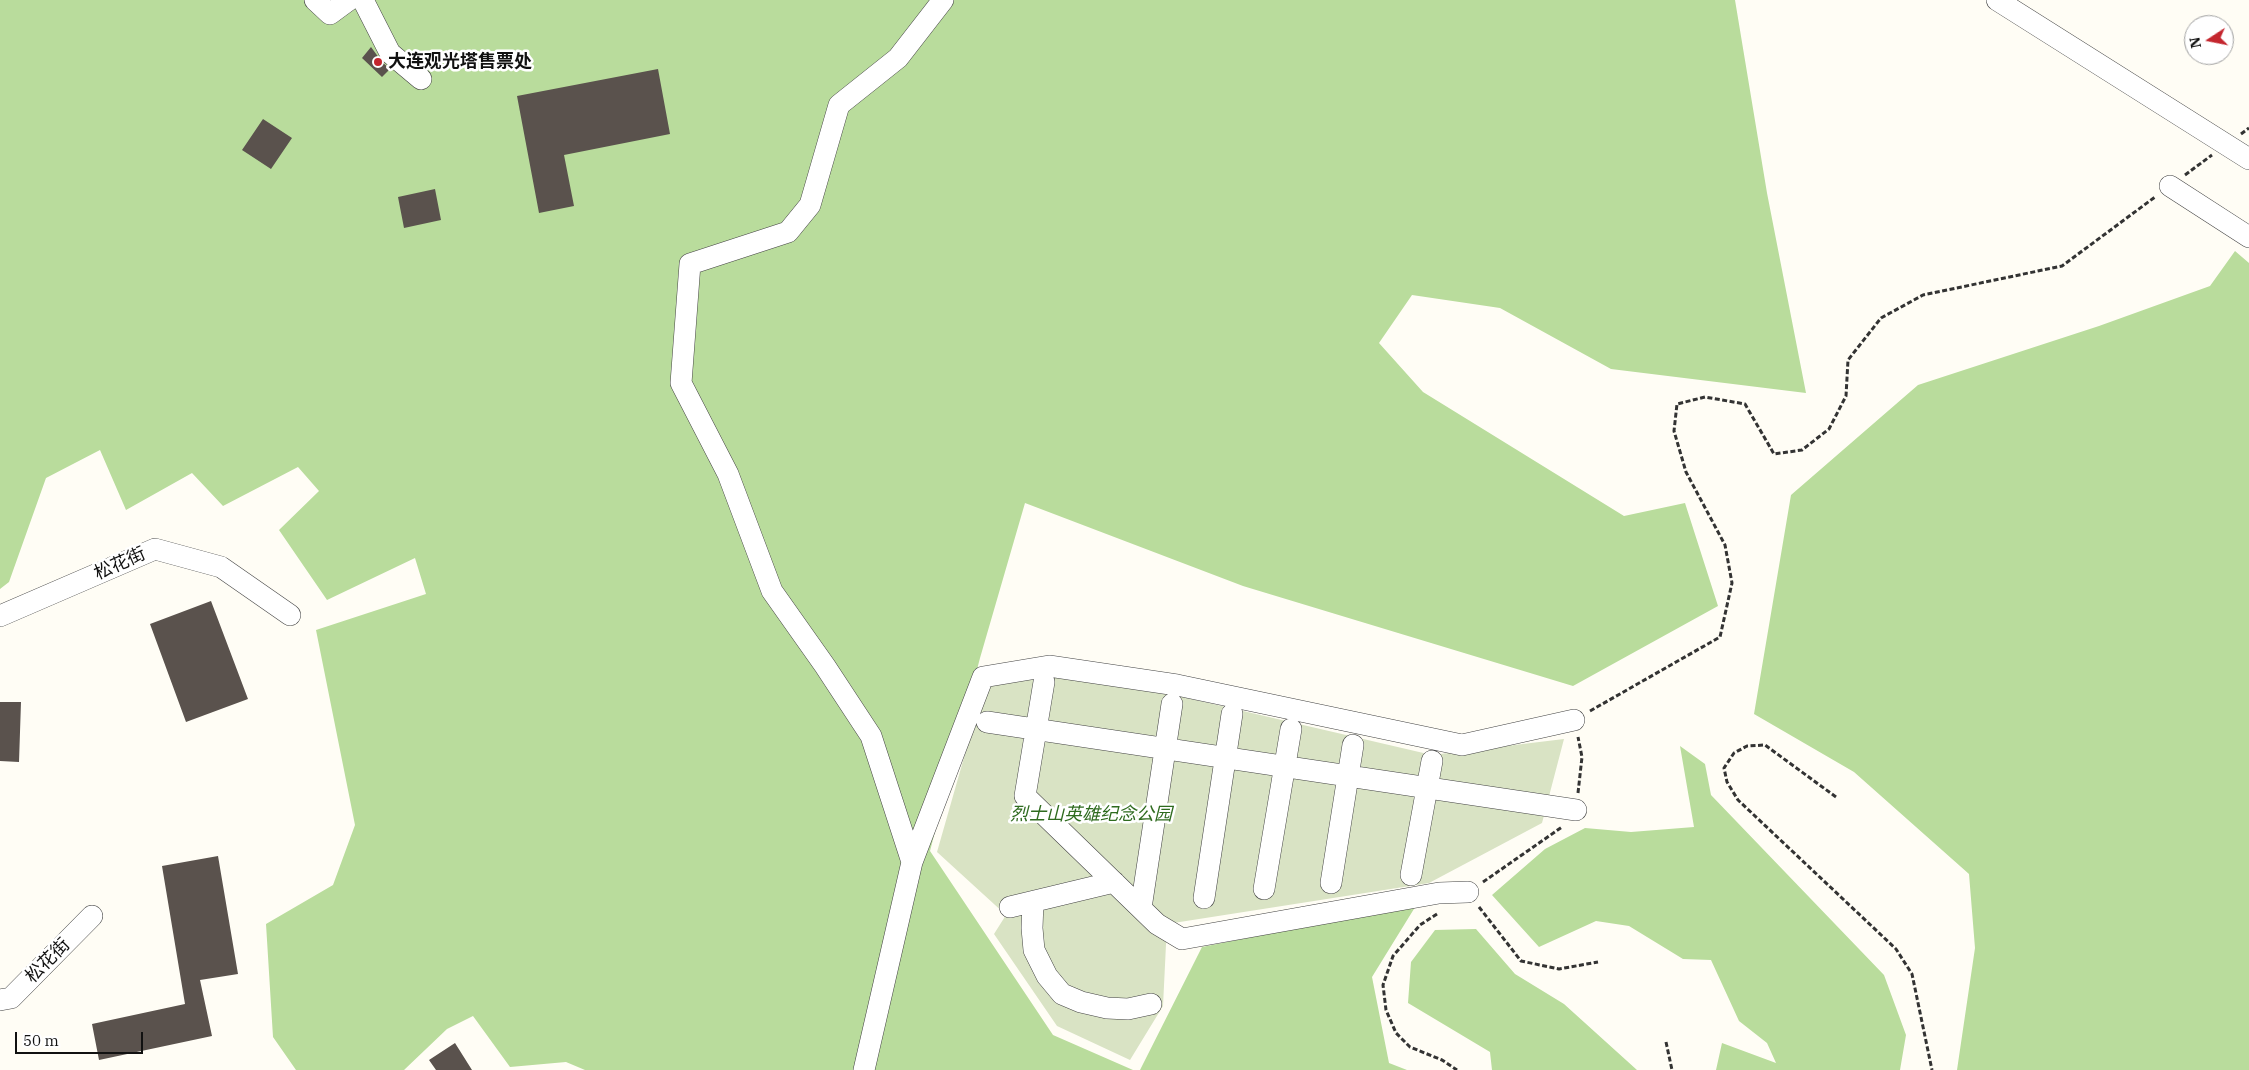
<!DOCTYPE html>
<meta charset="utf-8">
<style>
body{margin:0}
#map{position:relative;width:2249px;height:1070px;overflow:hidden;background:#fffdf5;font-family:"IBM Plex Serif",serif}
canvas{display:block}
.north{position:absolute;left:2184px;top:15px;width:50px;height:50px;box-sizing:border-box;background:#fff;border:1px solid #a0a0a0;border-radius:50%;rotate:259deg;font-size:14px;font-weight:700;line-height:20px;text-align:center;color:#111}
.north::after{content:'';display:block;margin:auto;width:18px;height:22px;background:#c4262e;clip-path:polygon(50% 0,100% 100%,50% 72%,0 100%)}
.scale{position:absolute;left:15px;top:1032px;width:128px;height:22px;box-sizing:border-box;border:2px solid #111;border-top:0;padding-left:6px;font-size:15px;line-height:18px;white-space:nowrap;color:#111;-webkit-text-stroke:4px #fff;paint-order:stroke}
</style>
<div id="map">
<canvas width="2249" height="1070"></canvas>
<div class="north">N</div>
<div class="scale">50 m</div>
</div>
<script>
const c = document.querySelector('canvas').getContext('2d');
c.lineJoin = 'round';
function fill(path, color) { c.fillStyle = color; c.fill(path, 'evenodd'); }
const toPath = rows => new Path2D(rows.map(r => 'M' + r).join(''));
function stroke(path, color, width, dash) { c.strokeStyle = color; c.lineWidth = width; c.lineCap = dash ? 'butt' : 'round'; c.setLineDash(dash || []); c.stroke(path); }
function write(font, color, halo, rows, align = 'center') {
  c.font = font + ' "IBM Plex Serif","Noto Sans SC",serif'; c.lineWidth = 5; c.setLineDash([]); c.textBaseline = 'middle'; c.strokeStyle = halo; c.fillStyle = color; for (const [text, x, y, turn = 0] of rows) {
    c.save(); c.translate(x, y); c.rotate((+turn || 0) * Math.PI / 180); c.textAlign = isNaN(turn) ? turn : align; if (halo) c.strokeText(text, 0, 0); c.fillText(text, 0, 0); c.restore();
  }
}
fill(toPath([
 [0,0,1735,0,1767,193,1806,393,1611,369,1500,308,1412,295,1379,343,1423,392,1624,516,1685,503,1718,606,1573,686,1243,586,1025,503,980,658,930,851,1053,1035,1133,1070,585,1070,566,1062,510,1067,473,1016,447,1029,404,1070,296,1070,273,1037,266,924,333,885,355,825,316,630,426,594,415,558,327,600,279,530,319,491,298,467,223,506,192,473,126,510,100,450,46,478,9,582,0,589],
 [2235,251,2249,263,2249,1070,1957,1070,1975,948,1969,874,1854,772,1754,714,1791,495,1918,385,2099,326,2210,286],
 [1680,746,1705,764,1711,795,1884,975,1906,1035,1900,1070,1716,1070,1722,1043,1776,1063,1767,1043,1739,1021,1711,960,1683,959,1629,926,1596,921,1539,947,1492,895,1545,849,1585,828,1631,832,1694,827],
 [1417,904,1372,977,1389,1063,1407,1070,1140,1070,1202,947],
 [1476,929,1515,974,1564,1004,1637,1070,1492,1070,1490,1052,1408,1003,1411,962,1435,930]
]), '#b9dc9c');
fill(toPath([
 [1036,674,1170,694,1432,755,1564,739,1542,823,1429,883,1167,924,1163,1006,1130,1060,1057,1026,994,934,1006,915,937,852,985,684]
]), '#d9e3c4');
fill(toPath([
 [371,47,382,62,390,69,382,77,362,58],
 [658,69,670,134,564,155,574,206,539,213,517,96],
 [263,119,292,138,271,169,242,150],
 [435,189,441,220,404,228,398,197],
 [211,601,248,699,186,722,150,624],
 [0,702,21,702,19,762,0,761],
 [218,856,238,974,200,980,212,1036,99,1060,92,1024,185,1004,162,866],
 [455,1043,472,1070,436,1070,429,1060]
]), '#5a524d');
const minor = toPath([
 [315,0,330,14,349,0],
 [363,0,390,53,421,79],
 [1997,0,2249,159],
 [2170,186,2249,237],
 [0,616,155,549,221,567,290,615],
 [1044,682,1025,796,1157,924,1182,939,1439,893,1468,892],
 [987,722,1576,810],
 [912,862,871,736,825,666,772,591,728,474,681,383,690,264,788,232,810,205,839,105,898,58,943,0],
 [1411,875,1432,761],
 [1331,883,1353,745],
 [1264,889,1291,729],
 [1204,898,1232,714],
 [1033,902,1032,928,1034,950,1047,976,1062,994,1081,1002,1107,1008,1128,1009,1151,1004],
 [1010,907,1114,882],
 [1141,908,1172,704],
 [0,1000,11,998,92,916],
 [864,1070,912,862,983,677,1049,666,1177,685,1462,745,1574,720]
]);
stroke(minor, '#444', 22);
stroke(toPath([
 [2241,134,2249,128],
 [2185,175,2212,155],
 [1590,711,1720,637,1732,583,1725,545,1686,472,1674,431,1677,404,1705,397,1745,404,1774,454,1802,450,1829,429,1846,396,1848,360,1881,318,1923,295,2062,266,2155,197],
 [1578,793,1582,757,1578,737],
 [1836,797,1765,745,1747,746,1734,753,1724,768,1727,782,1738,800,1896,949,1912,974,1932,1070],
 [1483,882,1562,827],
 [1479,907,1521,961,1559,969,1598,962],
 [1437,914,1420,925,1393,956,1383,985,1386,1010,1396,1033,1410,1047,1442,1060,1457,1070],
 [1666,1042,1672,1070]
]), '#333', 3, [5, 2.5]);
stroke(minor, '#fff', 21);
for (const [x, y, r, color] of [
 [378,62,5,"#c4262e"]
]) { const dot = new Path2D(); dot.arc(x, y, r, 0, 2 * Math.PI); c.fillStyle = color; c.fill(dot); stroke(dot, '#fff', 2); }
write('bold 18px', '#111', '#fff', [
 ["大连观光塔售票处",388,62]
], 'left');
write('18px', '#111', '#fff', [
 ["松花街",120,564,-24],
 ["松花街",48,961,-45]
]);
write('italic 18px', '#2f6b1f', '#fff', [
 ["烈士山英雄纪念公园",1091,815]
]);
</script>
